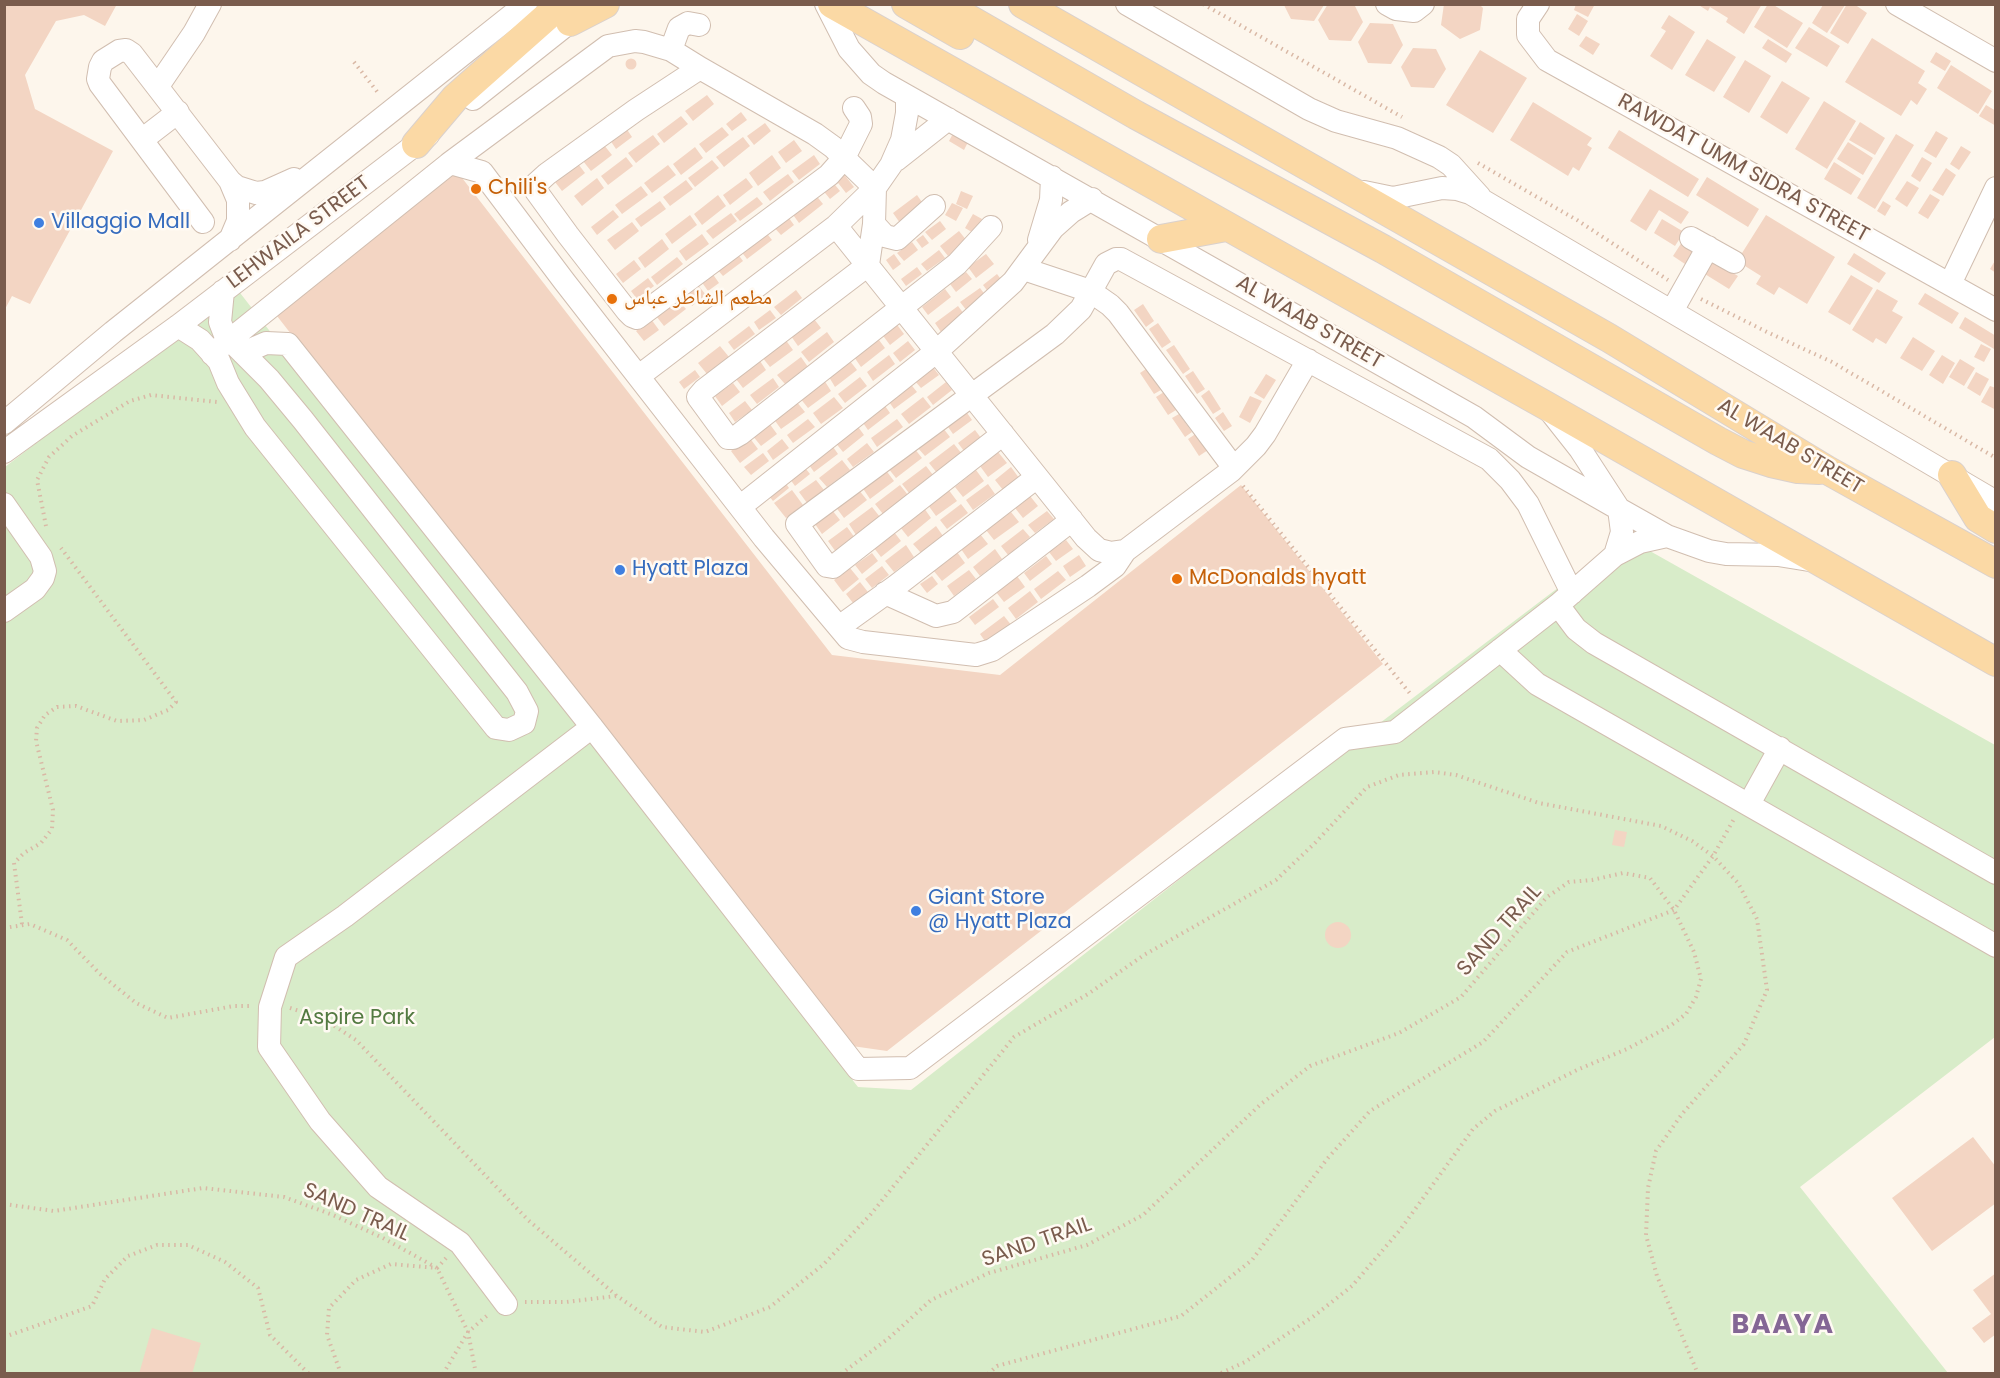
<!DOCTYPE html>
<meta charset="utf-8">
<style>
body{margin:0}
#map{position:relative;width:2000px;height:1378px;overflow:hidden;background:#fdf6ec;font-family:Poppins,sans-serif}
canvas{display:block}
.frame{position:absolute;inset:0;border:6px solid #7a5c4d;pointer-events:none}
</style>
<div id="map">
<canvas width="2000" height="1378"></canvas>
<div class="frame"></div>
</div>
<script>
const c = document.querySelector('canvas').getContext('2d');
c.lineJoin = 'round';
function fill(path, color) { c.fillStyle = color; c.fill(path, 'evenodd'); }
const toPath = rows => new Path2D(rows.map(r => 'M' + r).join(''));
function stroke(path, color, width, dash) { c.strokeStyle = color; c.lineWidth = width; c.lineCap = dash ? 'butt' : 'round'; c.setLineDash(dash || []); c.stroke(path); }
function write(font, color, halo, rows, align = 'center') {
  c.font = font + ' Poppins,"Noto Naskh Arabic",sans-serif'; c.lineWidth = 5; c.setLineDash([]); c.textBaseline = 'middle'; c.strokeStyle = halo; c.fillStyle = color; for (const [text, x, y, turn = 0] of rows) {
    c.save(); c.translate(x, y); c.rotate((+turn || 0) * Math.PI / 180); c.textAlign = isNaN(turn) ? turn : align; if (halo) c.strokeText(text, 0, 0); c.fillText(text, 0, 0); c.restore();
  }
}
fill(toPath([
 [237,289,858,1087,911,1090,1347,748,1625,537,1995,745,1995,1037,1800,1187,1948,1373,5,1374,5,467]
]), '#d8ecc9');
fill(toPath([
 [4,4,117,4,105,26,84,15,56,21,25,75,35,109,113,151,30,304,12,296,4,311],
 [1328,4,1354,4,1363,22,1351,41,1329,40,1318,20],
 [1444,4,1479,4,1483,8,1480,30,1460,39,1441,25],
 [1576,4,1595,4,1588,17,1574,10],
 [1697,4,1762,4,1744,34,1726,22,1728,18,1710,7,1708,11],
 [1768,4,1772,4,1803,23,1787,48,1754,27],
 [1847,4,1854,4,1867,13,1848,44,1830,33],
 [1284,5,1324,5,1314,21,1291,19],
 [1823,5,1845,5,1827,33,1812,23],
 [1577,14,1588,21,1579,36,1568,29],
 [1669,15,1695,32,1672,70,1650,56,1666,31,1661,28],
 [1370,23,1393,24,1403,45,1391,64,1368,63,1358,42],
 [1809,27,1840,46,1827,67,1795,48],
 [1586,36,1600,44,1593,55,1579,46],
 [1872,38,1925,71,1918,83,1927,89,1917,105,1911,100,1901,116,1845,82],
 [1707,39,1736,57,1714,92,1685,75],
 [1768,39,1792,54,1786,63,1762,48],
 [1413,48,1436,49,1446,69,1434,88,1411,87,1401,67],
 [1480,50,1527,78,1493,133,1446,105],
 [1936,52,1951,61,1945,71,1930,62],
 '625.5 64a5.5 5.5 0 1 1 11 0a5.5 5.5 0 1 1-11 0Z',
 [1745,60,1771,76,1749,113,1723,97],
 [1951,65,1992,91,1978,114,1937,88],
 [1782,81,1810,98,1787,134,1760,117],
 [707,95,714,104,693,121,685,111],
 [1824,101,1856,121,1827,169,1795,149],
 [1533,102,1592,138,1587,145,1592,148,1579,171,1573,167,1568,176,1510,140],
 [1986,105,1996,111,1996,126,1979,116],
 [741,112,747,120,732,131,726,124],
 [681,116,688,124,664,143,657,134],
 [1860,122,1885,138,1875,155,1849,140],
 [765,123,771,131,754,145,747,136],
 [722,127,729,135,706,153,699,144],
 [626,128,632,137,616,149,610,140],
 [956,128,971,136,964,150,949,141],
 [1619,130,1699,179,1688,197,1608,148],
 [1936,131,1948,138,1936,158,1924,151],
 [1896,134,1914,145,1875,209,1857,198],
 [653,135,660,144,636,163,628,153],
 [743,137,750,146,724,167,716,157],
 [794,140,802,151,786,163,778,152],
 [1848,142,1873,158,1863,175,1837,159],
 [604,145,612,155,591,171,583,161],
 [1961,146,1971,152,1959,170,1950,164],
 [695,147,703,158,681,175,673,164],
 [772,155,781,168,758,186,749,173],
 [814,155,820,164,799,180,792,171],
 [626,157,633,166,608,185,601,176],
 [1922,157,1932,163,1920,182,1911,176],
 [712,160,719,168,695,187,688,178],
 [1834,162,1861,179,1851,195,1824,179],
 [452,165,832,655,1000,675,1241,485,1383,664,887,1051,845,1045,270,307],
 [579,165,585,173,562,191,555,182],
 [668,165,676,175,652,193,644,183],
 [1946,168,1956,175,1943,196,1932,190],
 [843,173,854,187,846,193,835,179],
 [788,174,794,182,770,201,763,192],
 [1707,177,1759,209,1748,227,1696,195],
 [597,178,604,188,582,206,574,196],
 [746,178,753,187,730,205,723,195],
 [686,180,693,189,670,206,663,197],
 [831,180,840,191,830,199,821,188],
 [1907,181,1919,188,1907,207,1895,199],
 [641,186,648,195,622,214,615,205],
 [1650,189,1689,212,1681,224,1659,210,1646,231,1630,221],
 [961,191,973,196,967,209,956,204],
 [815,194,823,204,799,223,791,212],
 [1930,194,1940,200,1928,219,1918,213],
 [718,195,726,206,702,225,694,214],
 [917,195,924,205,900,223,893,213],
 [757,197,763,204,740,221,734,214],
 [660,201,666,209,641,227,635,219],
 [1883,201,1891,206,1885,216,1877,211],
 [952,203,963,208,956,221,945,215],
 [613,210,619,217,597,235,591,227],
 [731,213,737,221,713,239,706,231],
 [786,214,794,225,781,235,772,225],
 [973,214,982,219,975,234,965,228],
 [690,215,697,225,672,244,665,234],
 [1766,215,1835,257,1807,304,1779,287,1774,295,1756,284,1761,276,1737,261],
 [1662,219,1684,232,1675,246,1654,233],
 [940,221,946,229,932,240,925,232],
 [632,222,639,231,615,250,607,240],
 [765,231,772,240,747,259,740,250],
 [959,231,967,241,948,256,940,246],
 [702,234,709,244,686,261,679,251],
 [923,235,929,243,922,248,916,240],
 [662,239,669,249,645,268,638,258],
 [912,242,918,250,904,261,897,253],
 [1682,242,1697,251,1688,266,1673,256],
 [939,250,945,258,927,271,921,264],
 [737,253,743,261,723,276,716,268],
 [1854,253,1886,273,1879,283,1847,264],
 [894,254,901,264,893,270,886,260],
 [986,254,994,264,976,278,968,267],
 [677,257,683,264,657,285,651,277],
 [1708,258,1738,276,1729,289,1700,271],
 [1996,259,1996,273,1990,269],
 [634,260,641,269,623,283,616,274],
 [917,267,922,274,906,286,901,279],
 [966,272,972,279,956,292,950,284],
 [712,273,719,283,708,291,701,281],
 [997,274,1003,282,989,293,983,285],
 [1851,275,1873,288,1850,325,1828,312],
 [648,278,654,286,637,299,631,291],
 [698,285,706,295,692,306,685,295],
 [980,288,986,296,967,311,960,302],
 [945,289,951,297,928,315,922,307],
 [1877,289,1898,301,1892,311,1903,317,1886,344,1876,338,1873,343,1852,330],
 [796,290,802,298,781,315,774,307],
 [1925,293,1959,313,1952,324,1918,304],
 [678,300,686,309,664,326,656,316],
 [1143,304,1154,321,1146,327,1134,310],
 [958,306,964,314,941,332,935,323],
 [770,310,776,318,759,330,754,322],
 [1965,317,1996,336,1994,349,1959,328],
 [651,319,659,330,644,341,636,331],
 [814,319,821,328,798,346,791,336],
 [895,322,904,334,890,345,881,333],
 [1158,323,1171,342,1162,348,1149,329],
 [749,326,755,334,734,350,728,342],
 [827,332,834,342,809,362,801,352],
 [876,336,885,348,861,367,852,354],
 [1913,337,1935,351,1922,371,1900,358],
 [785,339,793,350,770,367,762,357],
 [908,341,915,350,900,362,893,353],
 [1981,344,1991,349,1984,362,1974,357],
 [1174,345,1190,369,1183,374,1166,350],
 [720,346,729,357,707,374,698,363],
 [889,355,895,364,873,381,867,372],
 [1942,355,1955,363,1943,384,1929,375],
 [801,357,808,367,785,384,777,375],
 [1960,359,1975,368,1964,386,1949,377],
 [760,361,766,370,743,388,736,379],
 [850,361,857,370,835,387,829,377],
 [932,366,939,375,921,388,914,380],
 [1146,369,1161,390,1154,394,1140,373],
 [695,370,700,377,684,389,679,382],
 [1193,371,1205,389,1197,394,1185,376],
 [1976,372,1989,379,1980,396,1967,388],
 [1266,374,1276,380,1264,399,1254,393],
 [860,377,867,386,845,403,838,394],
 [773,378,779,387,757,404,750,395],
 [824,380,831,391,808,408,800,398],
 [909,382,917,392,894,409,887,399],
 [946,382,952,390,933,405,927,397],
 [733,383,740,392,722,406,715,396],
 [1990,386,1996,388,1996,410,1981,402],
 [1209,390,1221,409,1213,414,1201,396],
 [1164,392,1176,410,1168,415,1156,397],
 [1250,396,1262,401,1250,423,1239,417],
 [834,397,843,408,821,424,813,413],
 [923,397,931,407,909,424,901,414],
 [745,401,752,410,735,422,729,413],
 [796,401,805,412,781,429,773,418],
 [883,403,890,413,868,430,861,420],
 [965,410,972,420,953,434,946,424],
 [1223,412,1232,426,1224,431,1215,418],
 [1179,414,1192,432,1185,437,1172,418],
 [808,419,815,427,793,443,787,435],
 [897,419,903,427,877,447,871,438],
 [769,423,777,434,761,446,752,435],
 [856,424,864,435,843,452,834,441],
 [943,428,950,437,925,456,917,447],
 [975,430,981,438,964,451,958,443],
 [1197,433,1208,450,1199,456,1188,439],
 [749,437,758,449,740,463,731,451],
 [782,439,789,448,773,460,767,451],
 [867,443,874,452,853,467,847,459],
 [831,444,838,454,814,472,807,462],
 [954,444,962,454,937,473,929,463],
 [914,448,922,458,896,478,888,468],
 [998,452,1007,463,988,477,980,466],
 [763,453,769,461,751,475,744,467],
 [842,460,850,470,827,487,819,478],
 [802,464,810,474,795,486,787,475],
 [926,466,933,475,909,493,902,484],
 [1011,467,1019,478,1003,490,995,480],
 [885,469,894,481,870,499,862,487],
 [976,470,984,481,963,497,955,487],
 [782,478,789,488,773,501,765,491],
 [816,480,824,490,807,503,799,492],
 [988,484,995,494,973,510,966,500],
 [900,485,908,495,883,514,875,504],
 [858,489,867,500,844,518,835,506],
 [948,489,957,501,936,516,928,505],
 [792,490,803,505,786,518,774,503],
 [1030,496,1038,506,1023,518,1015,508],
 [961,504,968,513,947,529,940,520],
 [872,507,880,517,856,535,849,524],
 [924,508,931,518,908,537,900,527],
 [832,510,840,520,822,534,815,524],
 [1047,511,1054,519,1035,533,1028,525],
 [1011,512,1019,522,994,540,986,530],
 [936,526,943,536,921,553,913,544],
 [847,527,855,538,836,552,828,541],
 [1023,529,1030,537,1008,555,1001,546],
 [894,532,901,541,881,557,874,548],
 [980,534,988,544,968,559,961,549],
 [1066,540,1073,549,1056,561,1049,552],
 [906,545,914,557,894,572,885,561],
 [995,549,1002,559,980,576,973,567],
 [957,552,965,563,942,581,933,570],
 [872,553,878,561,862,574,855,565],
 [1079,555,1086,566,1070,577,1063,566],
 [1046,556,1052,564,1030,581,1024,573],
 [882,566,889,575,872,588,865,579],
 [850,568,859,579,843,592,834,580],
 [969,570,976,579,954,596,947,586],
 [1058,571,1066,580,1041,599,1034,589],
 [932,576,938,584,927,593,920,584],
 [1017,576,1025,587,1004,602,996,592],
 [860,582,868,592,853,603,846,594],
 [1030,591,1038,602,1016,619,1008,608],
 [993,599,999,607,975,625,969,617],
 [1004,616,1012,626,987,644,980,634],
 [1615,830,1627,832,1624,847,1612,845],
 '1325 935a13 13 0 1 1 26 0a13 13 0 1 1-26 0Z',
 [1973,1137,1996,1167,1996,1203,1932,1251,1892,1198],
 [1996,1273,1996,1334,1984,1343,1972,1328,1991,1314,1973,1290],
 [152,1328,201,1343,192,1374,139,1374]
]), '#f3d5c3');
const minor = toPath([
 [826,4,849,49,871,74,884,83,1474,417,1528,457,1619,509,1667,536,1709,551,1726,554,1778,555,1809,560],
 [1127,4,1309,109,1336,121,1397,138,1439,157,1451,165,1480,197],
 [1387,4,1396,9,1414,11,1423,4],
 [1538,4,1528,19,1528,35,1547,60,1996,310],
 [1897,4,1996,61],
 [671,50,679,28,688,23,699,25],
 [158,86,194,33,210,4],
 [473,99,570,22,581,10],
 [854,108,860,117,861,124,844,158,829,175,637,318,632,316,627,311,568,235,536,191,536,184,547,174,636,110,700,68,815,134,833,147,844,158,875,188,874,224,868,265,704,390,698,397,728,438,733,438,740,434,957,264,991,227],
 [143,139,178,112],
 [896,160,948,119],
 [450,163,608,46,635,41,644,42,671,50,700,68],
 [230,181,237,187,256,193,265,192,294,179],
 [1364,192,1393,198,1442,188,1457,189,1470,193,1996,502],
 [203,222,100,84,98,79,100,67,103,61,119,51,126,50,132,54,230,181,238,200,238,221,230,240],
 [874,224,885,236,897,239,934,206],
 [836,226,1086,538,1099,550,1111,553,1125,551],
 [1691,238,1734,262],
 [1039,240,1051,200,1052,177],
 [1024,269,1090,291,1110,305,1118,313,1234,468],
 [1950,284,1996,188],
 [1672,311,1708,247],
 [178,326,200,340,219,361,228,383,255,427,496,728,509,730,524,723,527,711,517,692,303,420,269,379,225,335,220,322,223,291],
 [243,353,266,343,288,344,592,727,858,1069,910,1068,1345,739,1395,732,1558,605,1615,555,1640,542,1667,536],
 [212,354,450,163,482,172,564,281,764,538,848,638,863,642,976,655,992,650,1088,586,1115,566,1125,551,1231,471,1256,446,1265,434,1308,360],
 [639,376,836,226,875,188,891,165,902,140,907,113,907,97],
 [1550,411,1580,449,1619,509,1622,532,1615,555],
 [4,423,113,332,526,4],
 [1003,434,833,567,827,566,797,524,1055,334,1081,309,1106,264,1116,259,1121,259,1489,459,1510,480,1528,504,1572,593],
 [4,452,178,326,428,135],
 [4,504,41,557,45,571,43,578,35,589,4,611],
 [741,506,937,351,1013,282,1053,228,1071,212,1092,199],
 [885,593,936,616,953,612,1072,520],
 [1558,605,1576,629,1594,643,1996,873],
 [839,627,896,586,1037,477],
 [1500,650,1537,684,1996,946],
 [1749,804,1780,748],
 [506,1304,460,1243,378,1187,320,1121,269,1047,270,1007,286,957,345,916,592,727]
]);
const major = toPath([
 [832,4,1545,405,1996,662],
 [906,4,960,35],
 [943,4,1136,115,1383,249,1718,441,1743,454,1771,463,1798,469,1819,470],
 [1023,4,1609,338,1827,470,1996,564],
 [570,22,605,4],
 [416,144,455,98,561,4],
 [1161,239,1226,227],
 [1952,475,1978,518,1996,529]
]);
stroke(minor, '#d1beb0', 24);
stroke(major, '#dad1cd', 30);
stroke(toPath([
 [1203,4,1402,117],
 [354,62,379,94],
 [1478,163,1577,220,1668,280],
 [1701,299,1767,332,1832,362,1996,458],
 [1243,486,1412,696],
 [46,526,37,480,49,457,72,436,130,401,151,395,217,402],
 [22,924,14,863,24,853,41,843,52,829,53,810,36,741,37,728,45,715,57,707,76,706,117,721,144,720,168,710,176,702,61,548],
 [4,928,30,924,67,940,100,974,136,1003,168,1018,234,1006,250,1006],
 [290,1008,322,1018,356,1040,528,1220,617,1296,662,1327,705,1332,770,1307,824,1264,871,1214,1014,1037,1088,994,1144,955,1276,880,1315,843,1367,787,1399,775,1434,772,1456,775,1539,803,1661,826,1692,841,1713,856,1738,883,1757,919,1767,990,1744,1044,1682,1114,1656,1151,1648,1188,1646,1235,1657,1276,1698,1374],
 [4,1204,54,1211,203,1188,284,1197,333,1215,383,1238,437,1268,468,1332,476,1374],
 [525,1302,566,1302,616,1296],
 [4,1337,92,1306,105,1279,128,1256,157,1245,188,1245,225,1262,258,1288,270,1335,309,1374],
 [341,1374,327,1335,329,1308,356,1280,391,1264,437,1268,447,1257],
 [443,1374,468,1332,490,1313],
 [841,1374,889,1338,931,1300,989,1273,1087,1245,1143,1215,1261,1104,1310,1066,1399,1033,1461,997,1547,897,1569,882,1592,880,1623,873,1650,878,1674,910,1694,952,1701,979,1696,997,1686,1014,1670,1026,1627,1049,1579,1069,1495,1111,1473,1129,1400,1230,1352,1286,1314,1316,1245,1362,1219,1374],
 [988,1374,997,1366,1181,1316,1252,1260,1327,1159,1370,1111,1483,1042,1567,952,1674,910,1713,856,1734,819]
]), '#d9b8a5', 4, [1.5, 4.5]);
stroke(minor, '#fff', 22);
stroke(major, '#fbd9a5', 28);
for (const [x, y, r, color] of [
 [476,189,6,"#e8710a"],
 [39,223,6,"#3f7fe0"],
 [612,299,6,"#e8710a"],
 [620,570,6,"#3f7fe0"],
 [1177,579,6,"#e8710a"],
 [916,911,6,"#3f7fe0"]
]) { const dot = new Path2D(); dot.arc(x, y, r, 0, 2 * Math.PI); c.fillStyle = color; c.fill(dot); stroke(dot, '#fffaf3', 2); }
write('21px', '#7a5c4d', '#fffaf3', [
 ["RAWDAT UMM SIDRA STREET",1743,169,29],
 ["LEHWAILA STREET",299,233,-37],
 ["AL WAAB STREET",1309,323,30],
 ["AL WAAB STREET",1790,447,31],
 ["SAND TRAIL",1500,931,-48],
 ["SAND TRAIL",356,1213,24],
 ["SAND TRAIL",1037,1243,-19]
]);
write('21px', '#c56008', '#fffaf3', [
 ["Chili's",488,189],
 ["مطعم الشاطر عباس",624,299],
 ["McDonalds hyatt",1189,579]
], 'left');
write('21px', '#366cbe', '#fffaf3', [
 ["Villaggio Mall",51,223],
 ["Hyatt Plaza",632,570],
 ["Giant Store",928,899],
 ["@ Hyatt Plaza",928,923]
], 'left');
write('21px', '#537a41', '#fffaf3', [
 ["Aspire Park",357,1019]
]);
c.letterSpacing = '1.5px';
write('bold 27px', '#846695', '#fffaf3', [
 ["BAAYA",1783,1326]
]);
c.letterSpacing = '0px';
</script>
